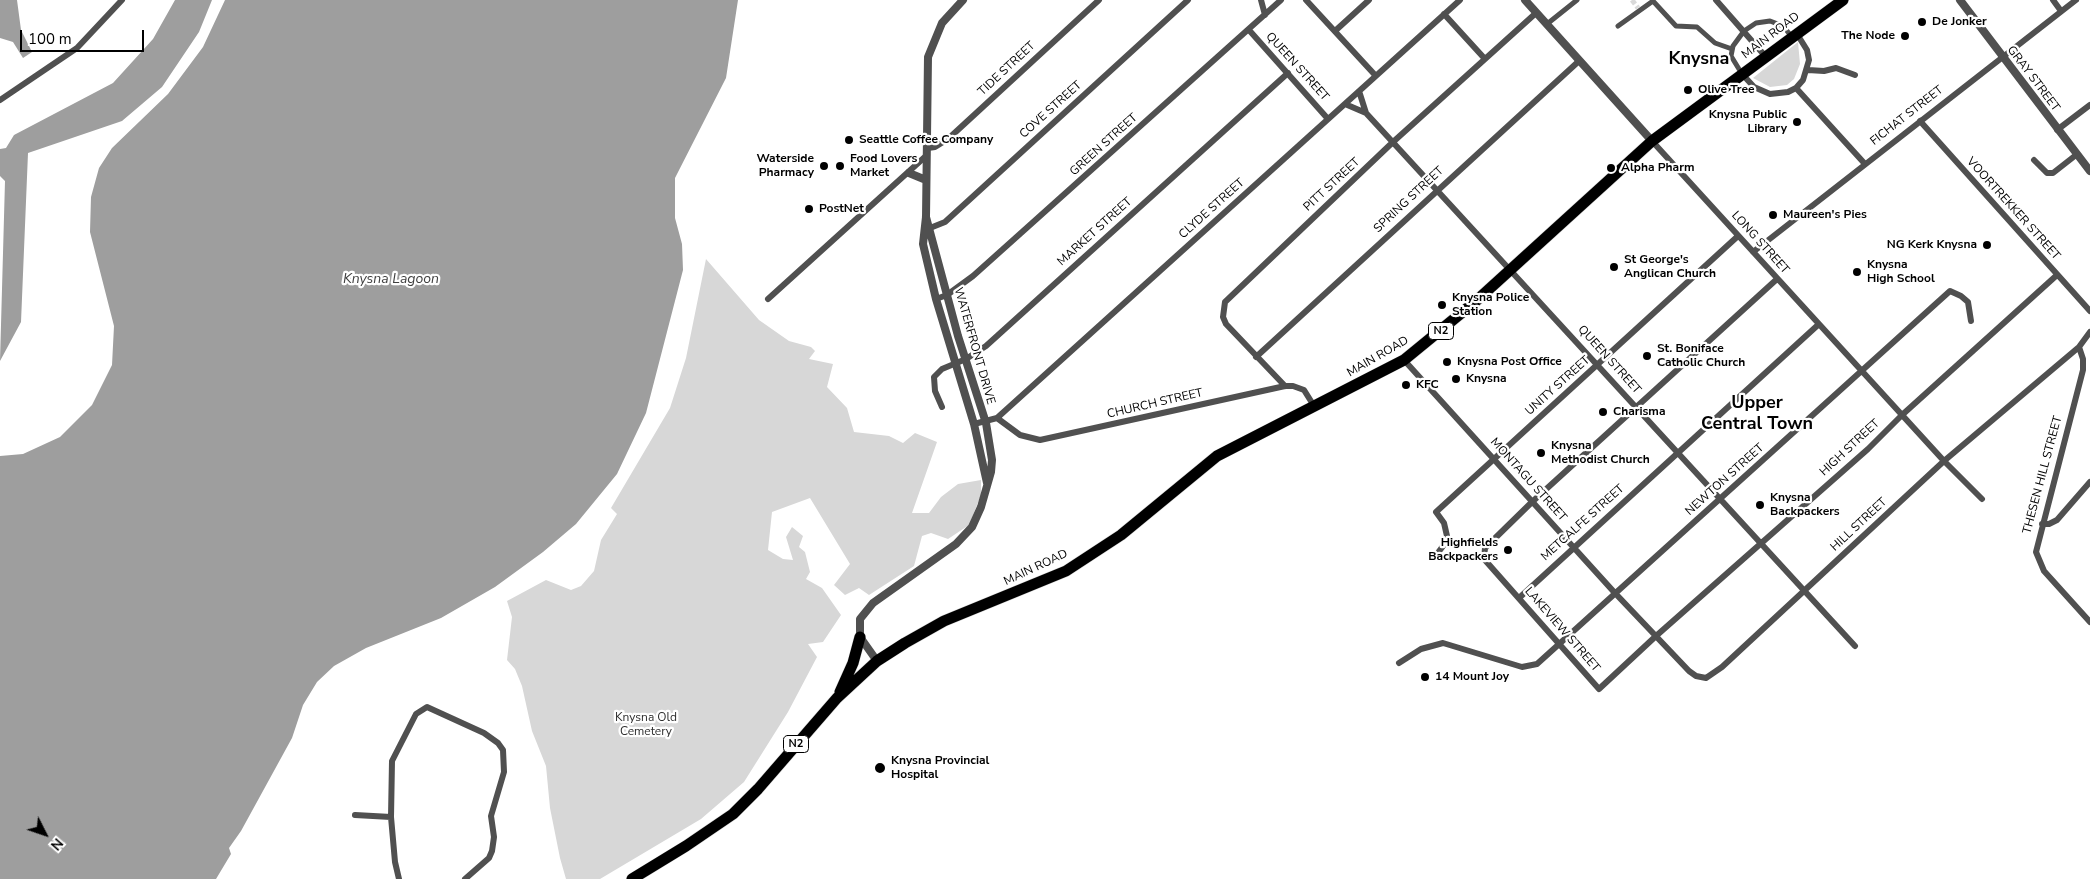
<!DOCTYPE html>
<style>
body{margin:0}
#map{position:relative;width:2090px;height:879px;overflow:hidden;background:#fff;font-family:"Nunito Sans",sans-serif}
canvas{display:block}
.north{position:absolute;left:20px;top:809px;width:50px;height:50px;-webkit-text-stroke:4px #fff;paint-order:stroke;rotate:131deg;font-size:14px;font-weight:700;line-height:20px;text-align:center;color:#000}
.north::after{content:'';display:block;margin:auto;width:18px;height:22px;background:#000;clip-path:polygon(50% 0,100% 100%,50% 72%,0 100%)}
.scale{position:absolute;left:20px;top:30px;width:124px;height:22px;box-sizing:border-box;border:2px solid #000;border-top:0;padding-left:6px;font-size:15px;line-height:18px;white-space:nowrap;color:#000;-webkit-text-stroke:4px #fff;paint-order:stroke}
</style>
<div id="map">
<canvas width="2090" height="879"></canvas>
<div class="north">N</div>
<div class="scale">100 m</div>
</div>
<script>
const c = document.querySelector('canvas').getContext('2d');
c.lineJoin = 'round';
function fill(path, color) { c.fillStyle = color; c.fill(path, 'evenodd'); }
const toPath = rows => new Path2D(rows.map(r => 'M' + r).join(''));
function stroke(path, color, width, dash) { c.strokeStyle = color; c.lineWidth = width; c.lineCap = dash ? 'butt' : 'round'; c.setLineDash(dash || []); c.stroke(path); }
function write(font, color, halo, rows, align = 'center') {
  c.font = font + ' "Nunito Sans",sans-serif'; c.lineWidth = 4.5; c.setLineDash([]); c.textBaseline = 'middle'; c.strokeStyle = halo; c.fillStyle = color; for (const [text, x, y, turn = 0] of rows) {
    c.save(); c.translate(x, y); c.rotate((+turn || 0) * Math.PI / 180); c.textAlign = isNaN(turn) ? turn : align; if (halo) c.strokeText(text, 0, 0); c.fillText(text, 0, 0); c.restore();
  }
}
fill(toPath([
 [1798,42,1800,64,1794,79,1787,85,1770,87,1753,78],
 [706,259,759,320,789,341,811,347,815,351,809,359,833,364,827,387,847,408,854,432,889,436,903,443,915,433,937,442,912,513,929,513,941,497,958,484,981,480,981,495,969,525,948,539,931,533,922,536,914,566,869,595,859,588,845,595,834,585,850,564,810,498,772,512,768,550,783,559,793,560,786,537,792,527,803,536,799,547,805,552,810,572,806,579,822,588,841,615,823,642,808,644,817,657,788,712,744,782,701,819,600,879,566,879,560,858,550,808,546,766,532,731,522,686,515,669,507,660,512,617,507,601,546,580,571,590,581,586,594,571,601,540,617,514,611,508,670,408,686,358]
]), '#d7d7d7');
fill(toPath([
 [0,0,17,0,21,30,32,52,23,58,13,42,0,38],
 [175,0,212,0,199,32,162,87,122,121,28,153,21,322,0,361,5,181,0,176,0,149,6,148,14,135,113,83,153,39],
 [225,0,738,0,726,78,675,178,675,218,682,244,683,270,646,413,617,474,576,524,543,552,495,587,441,618,366,648,334,666,317,682,303,705,292,738,241,831,229,848,231,854,216,879,0,879,0,456,23,454,60,437,92,405,112,365,114,326,90,232,91,197,99,168,112,148,168,94,203,47]
]), '#9e9e9e');
stroke(toPath([
 [1632,0,1638,8]
]), '#d9d9d9', 5, [5, 2.5]);
const trunk = toPath([
 [840,692,853,663,860,637],
 [632,879,686,846,733,814,758,789,837,698,877,661,905,643,944,621,1066,571,1121,535,1217,456,1404,360,1476,301,1652,141,1843,0]
]);
stroke(trunk, '#dbdbdb', 12);
stroke(toPath([
 [1547,24,1577,0],
 [1618,26,1653,1,1676,26,1697,27,1715,43,1732,49],
 [1742,74,1731,56,1733,46,1744,31,1756,23,1770,21,1783,26,1792,37]
]), '#505050', 5);
stroke(toPath([
 [1261,0,1265,15],
 [1306,0,1375,75],
 [1716,0,1766,57],
 [2053,0,2061,11],
 [1444,14,1485,59],
 [1249,30,1328,119],
 [1335,31,1369,0],
 [1808,70,1824,71,1836,68,1855,75],
 [1743,75,1754,87,1770,94,1788,92,1796,88,1803,80,1809,60,1807,50,1797,34],
 [1796,88,1865,164],
 [1359,91,1366,113,1855,646],
 [0,100,77,48,122,0],
 [1345,104,1366,113],
 [1920,121,2090,311],
 [2057,130,2090,105],
 [1652,141,1944,461,1982,499],
 [928,148,935,147,948,139,1099,0],
 [2034,160,2047,173,2053,173,2076,155],
 [925,230,945,222,1188,0],
 [1753,252,2076,0],
 [1777,279,1532,502,1485,548,1484,559,1599,689,1656,636,1868,449,1902,415,2057,275],
 [768,299,927,155],
 [936,299,947,295,973,276,1281,0],
 [2079,347,2083,359,2083,370,2036,552,2044,571,2090,622],
 [1256,357,1579,61],
 [1404,360,1614,592,1689,671,1696,676,1706,678,1722,667,1944,461,2079,347,2090,332],
 [1285,386,1226,324,1223,317,1225,302,1393,142,1536,13],
 [942,407,935,391,934,377,942,369,966,359,986,346,1288,73],
 [997,418,1020,435,1040,440,1285,386,1293,386,1304,390,1314,406],
 [974,424,997,418,1460,0],
 [2042,524,2049,524,2057,520,2090,482],
 [1437,554,1446,542,1447,536,1444,523,1436,512,1738,236],
 [1519,598,1819,324],
 [1399,663,1421,649,1443,643,1522,667,1537,664,1950,291,1961,296,1968,302,1971,321],
 [355,815,391,817],
 [399,879,395,862,391,817,392,761,416,714,427,707,484,733,498,743,503,750,504,772,491,816,494,837,492,851,489,858,465,879]
]), '#505050', 6);
stroke(toPath([
 [963,0,942,23,928,57,926,217,923,244,936,299,974,424,987,483],
 [1525,0,1652,141],
 [1960,0,2090,171],
 [909,173,926,180],
 [877,661,860,637,860,619,873,603,956,544,972,527,981,507,991,472,992,460,986,423,958,336,926,217]
]), '#505050', 8);
stroke(trunk, '#000', 11);
for (const [x, y, r, color] of [
 [1922,22,5,"#000"],
 [1905,36,5,"#000"],
 [1688,90,5,"#000"],
 [1797,122,5,"#000"],
 [849,140,5,"#000"],
 [824,166,5,"#000"],
 [840,166,5,"#000"],
 [1611,168,5,"#000"],
 [809,209,5,"#000"],
 [1773,215,5,"#000"],
 [1987,245,5,"#000"],
 [1614,267,5,"#000"],
 [1857,272,5,"#000"],
 [1442,305,5,"#000"],
 [1647,356,5,"#000"],
 [1447,362,5,"#000"],
 [1456,379,5,"#000"],
 [1406,385,5,"#000"],
 [1603,412,5,"#000"],
 [1541,453,5,"#000"],
 [1760,505,5,"#000"],
 [1508,550,5,"#000"],
 [1425,677,5,"#000"],
 [880,768,6,"#000"]
]) { const dot = new Path2D(); dot.arc(x, y, r, 0, 2 * Math.PI); c.fillStyle = color; c.fill(dot); stroke(dot, '#fff', 2); }
for (const [x, y, w] of [
 [1441,331,25],
 [796,744,25]
]) { const box = new Path2D(); box.roundRect(x - w / 2, y - 8.5, w, 17, 4); c.fillStyle = '#fff'; c.fill(box); stroke(box, '#000', 1); }
write('bold 11px', '#000', null, [
 ["N2",1441,331],
 ["N2",796,744]
]);
write('bold 12px', '#000', '#fff', [
 ["De Jonker",1932,22],
 ["The Node",1895,36,"right"],
 ["Olive Tree",1698,90],
 ["Knysna Public",1787,115,"right"],
 ["Library",1787,129,"right"],
 ["Seattle Coffee Company",859,140],
 ["Waterside",814,159,"right"],
 ["Pharmacy",814,173,"right"],
 ["Food Lovers",850,159],
 ["Market",850,173],
 ["Alpha Pharm",1621,168],
 ["PostNet",819,209],
 ["Maureen's Pies",1783,215],
 ["NG Kerk Knysna",1977,245,"right"],
 ["St George's",1624,260],
 ["Anglican Church",1624,274],
 ["Knysna",1867,265],
 ["High School",1867,279],
 ["Knysna Police",1452,298],
 ["Station",1452,312],
 ["St. Boniface",1657,349],
 ["Catholic Church",1657,363],
 ["Knysna Post Office",1457,362],
 ["Knysna",1466,379],
 ["KFC",1416,385],
 ["Charisma",1613,412],
 ["Knysna",1551,446],
 ["Methodist Church",1551,460],
 ["Knysna",1770,498],
 ["Backpackers",1770,512],
 ["Highfields",1498,543,"right"],
 ["Backpackers",1498,557,"right"],
 ["14 Mount Joy",1435,677],
 ["Knysna Provincial",891,761],
 ["Hospital",891,775]
], 'left');
write('12px', '#000', '#fff', [
 ["MAIN ROAD",1771,36,-37],
 ["QUEEN STREET",1297,67,48],
 ["TIDE STREET",1007,69,-43],
 ["GRAY STREET",2033,79,53],
 ["COVE STREET",1051,110,-42],
 ["FICHAT STREET",1907,116,-38],
 ["GREEN STREET",1104,145,-42],
 ["PITT STREET",1332,185,-43],
 ["SPRING STREET",1409,200,-43],
 ["CLYDE STREET",1212,209,-42],
 ["VOORTREKKER STREET",2013,209,48],
 ["MARKET STREET",1095,232,-42],
 ["LONG STREET",1760,243,48],
 ["WATERFRONT DRIVE",974,346,74],
 ["MAIN ROAD",1378,357,-30],
 ["QUEEN STREET",1609,360,48],
 ["UNITY STREET",1558,386,-42],
 ["CHURCH STREET",1155,404,-13],
 ["HIGH STREET",1850,448,-43],
 ["THESEN HILL STREET",2043,475,-75],
 ["MONTAGU STREET",1528,480,48],
 ["NEWTON STREET",1725,480,-42],
 ["METCALFE STREET",1583,523,-42],
 ["HILL STREET",1859,525,-43],
 ["MAIN ROAD",1036,568,-25],
 ["LAKEVIEW STREET",1562,630,49]
]);
write('12px', '#2e2e2e', '#fff', [
 ["Knysna Old",646,718],
 ["Cemetery",646,732]
]);
write('italic 14px', '#3f3f3f', '#fff', [
 ["Knysna Lagoon",391,280]
]);
write('bold 18px', '#000', '#fff', [
 ["Knysna",1699,60],
 ["Upper",1757,404],
 ["Central Town",1757,425]
]);
</script>
